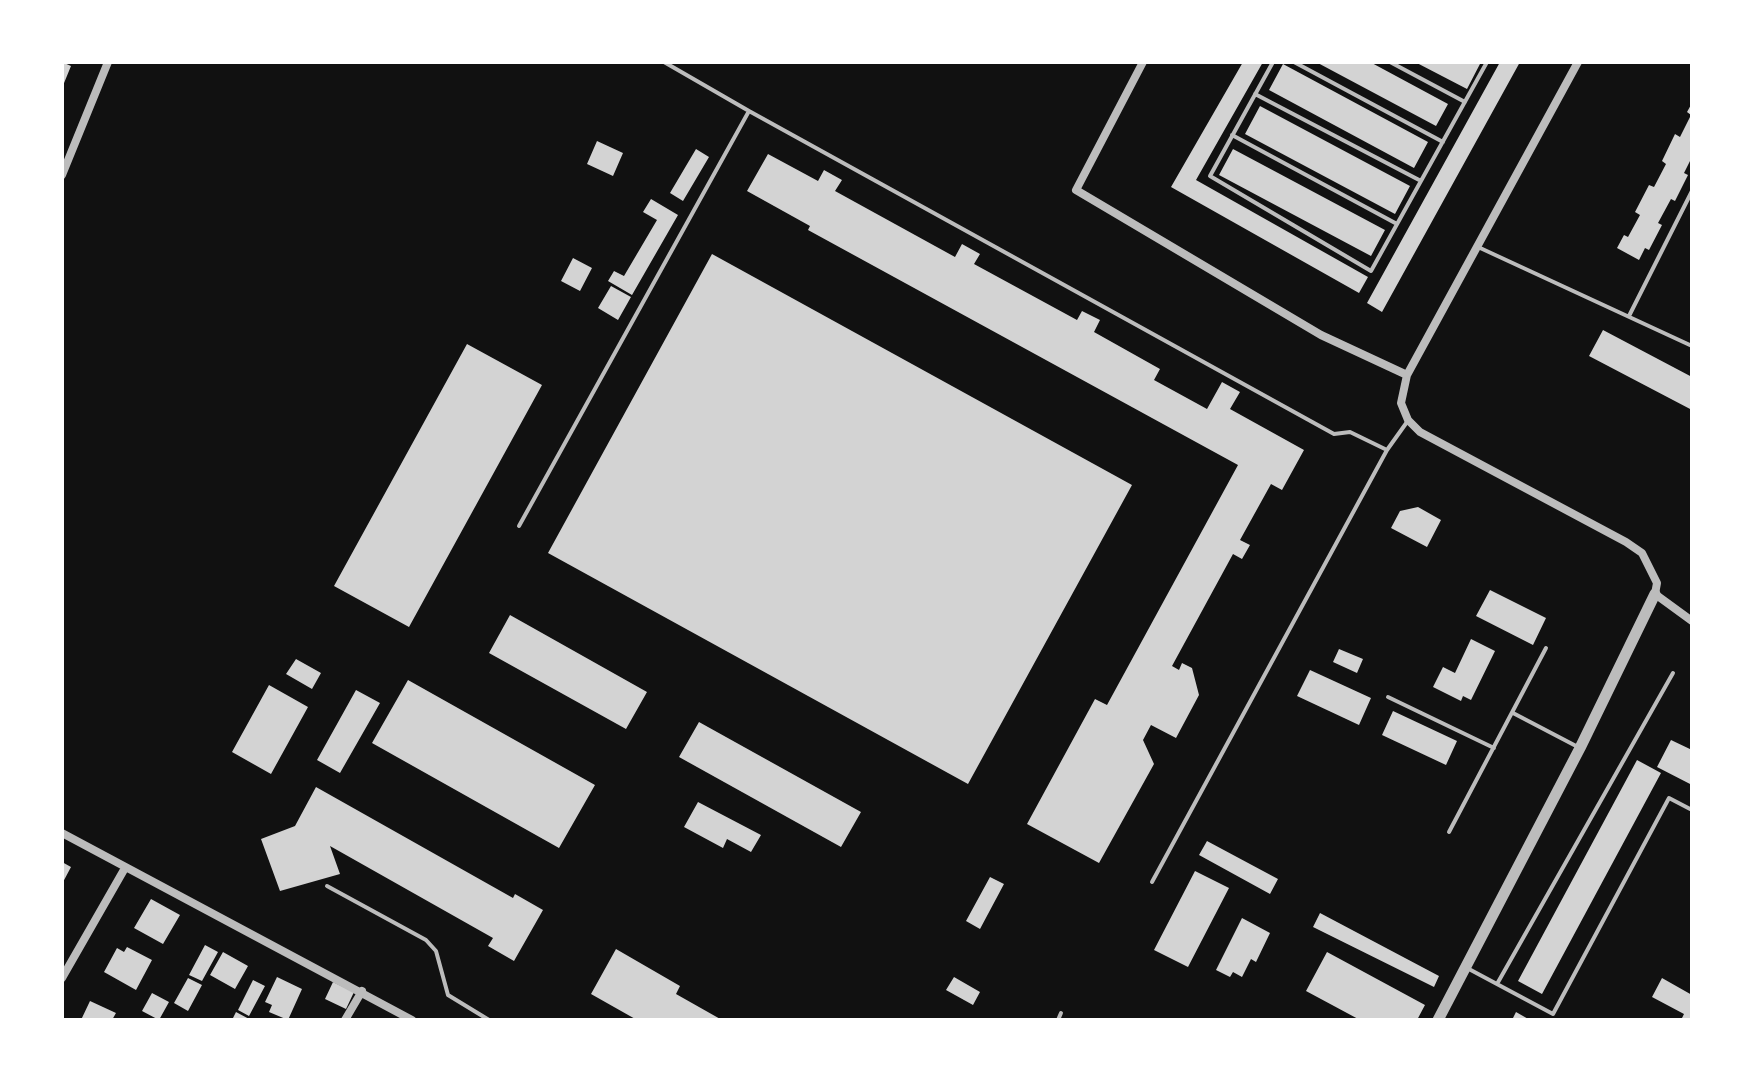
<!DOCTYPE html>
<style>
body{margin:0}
#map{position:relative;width:1754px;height:1082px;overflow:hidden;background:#111;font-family:"Golos Text",sans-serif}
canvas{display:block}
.frame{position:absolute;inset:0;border:64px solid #fff;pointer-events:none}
</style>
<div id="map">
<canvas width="1754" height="1082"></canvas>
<div class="frame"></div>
</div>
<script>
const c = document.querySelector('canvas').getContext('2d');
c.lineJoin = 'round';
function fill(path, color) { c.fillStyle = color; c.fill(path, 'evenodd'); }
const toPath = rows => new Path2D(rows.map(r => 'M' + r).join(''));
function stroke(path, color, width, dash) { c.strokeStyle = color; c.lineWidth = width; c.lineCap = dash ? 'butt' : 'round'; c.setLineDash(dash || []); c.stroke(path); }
fill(toPath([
 [62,62,71,66,62,88],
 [1243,62,1263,62,1196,180,1368,277,1359,293,1171,187],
 [1316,62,1370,62,1448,104,1436,126],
 [1415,62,1481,62,1467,89],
 [1500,62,1520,62,1382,312,1367,303],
 [1283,64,1428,142,1414,168,1269,90],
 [1692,103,1692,157,1684,173,1688,175,1675,201,1671,199,1658,223,1662,225,1649,250,1645,248,1639,260,1617,248,1624,235,1628,237,1640,215,1635,212,1649,185,1654,187,1666,164,1662,161,1675,134,1680,137,1691,115,1687,112],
 [1260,106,1410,186,1395,214,1245,134],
 [597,141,623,153,613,176,587,164],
 [696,149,709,157,683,201,670,193],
 [1233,149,1385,230,1371,256,1219,175],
 [768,154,818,181,824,170,842,180,835,191,955,257,962,244,980,254,974,264,1077,320,1082,311,1100,320,1094,332,1160,369,1154,380,1207,409,1222,382,1240,392,1230,409,1304,450,1282,490,1271,484,1240,540,1250,545,1242,559,1233,554,1172,666,1179,670,1182,663,1192,668,1199,695,1176,738,1151,725,1143,740,1154,764,1099,863,1027,824,1095,699,1107,705,1238,465,808,230,810,226,747,191],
 [651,199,678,215,632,295,608,281,614,271,624,276,657,220,643,212],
 [712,254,1132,485,968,784,548,553],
 [573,258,592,268,580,291,561,281],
 [611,286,631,297,618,320,598,308],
 [1603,330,1692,377,1692,410,1589,356],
 [467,344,542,385,409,627,334,586],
 [1418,507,1441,520,1427,547,1391,528,1400,511],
 [1490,590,1546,618,1533,645,1476,616],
 [510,615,647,692,626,729,489,653],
 [1471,639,1495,651,1471,700,1463,696,1461,701,1433,687,1443,667,1455,673],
 [1339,649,1363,659,1357,673,1333,662],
 [296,659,321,673,312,689,286,674],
 [1310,670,1371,698,1359,725,1297,696],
 [408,680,595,785,559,848,372,743],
 [269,685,308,707,271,774,232,752],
 [356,690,380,703,340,773,317,760],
 [1393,711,1457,741,1446,765,1382,735],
 [699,722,861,812,841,847,679,757],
 [1671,740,1692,750,1692,785,1657,767],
 [1637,760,1661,773,1542,994,1518,981],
 [316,787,513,898,515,894,543,910,514,961,488,946,493,938,330,846,340,874,280,891,261,839,295,826],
 [698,802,761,835,751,852,727,839,723,848,684,827],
 [1207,841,1278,879,1270,894,1199,855],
 [62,862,71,867,62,884],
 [1195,871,1229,888,1188,967,1154,950],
 [990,877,1004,884,980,929,966,921],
 [151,899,180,915,163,944,134,928],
 [1320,913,1439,976,1434,987,1313,927],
 [1242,918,1270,933,1256,962,1251,959,1242,977,1233,972,1230,977,1216,970],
 [205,945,218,952,202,981,189,975],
 [127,947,152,960,136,990,104,972,117,948,124,952],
 [616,949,680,986,676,994,722,1020,637,1020,591,994],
 [223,952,248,966,235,989,210,975],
 [1327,952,1425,1005,1417,1020,1360,1020,1306,991],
 [277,977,302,989,288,1020,269,1012,272,1005,265,1002],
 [954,977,980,992,973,1005,946,990],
 [188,978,202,985,188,1011,174,1003],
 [1662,978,1692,995,1692,1020,1681,1020,1684,1014,1652,997],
 [253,980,265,986,249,1016,238,1010],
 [333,982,354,992,346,1009,325,999],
 [152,993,169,1002,159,1020,142,1011],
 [90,1001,116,1013,112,1020,81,1020],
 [236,1012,251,1020,232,1020],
 [1516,1012,1530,1020,1512,1020]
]), '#d3d3d3');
stroke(toPath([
 [664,62,749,111],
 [1273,62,1210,176,1371,271,1487,62],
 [1294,62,1443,142],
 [1390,62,1465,102],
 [1255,94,1421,181],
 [1232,135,1397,224],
 [1478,247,1692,346],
 [1629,316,1692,191],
 [519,526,749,111,1334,434,1350,432,1387,450],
 [1388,697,1494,748],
 [1513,713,1578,747],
 [1449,832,1546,648],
 [1152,882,1387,450,1407,422],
 [327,886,426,940,436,951,448,995,489,1020],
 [1467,968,1553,1014,1669,798,1692,810],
 [1497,984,1673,673],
 [1058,1020,1061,1013]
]), '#bcbcbc', 4);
stroke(toPath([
 [1143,62,1076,190,1321,335,1407,375],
 [1578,62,1407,375,1401,403,1408,420,1420,432,1626,542,1642,553,1657,583,1655,594,1692,621],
 [62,175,108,62],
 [62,833,412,1020],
 [62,978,125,868],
 [345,1020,362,991]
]), '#bcbcbc', 8);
stroke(toPath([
 [1438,1020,1580,748,1655,594]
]), '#bcbcbc', 11);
</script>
